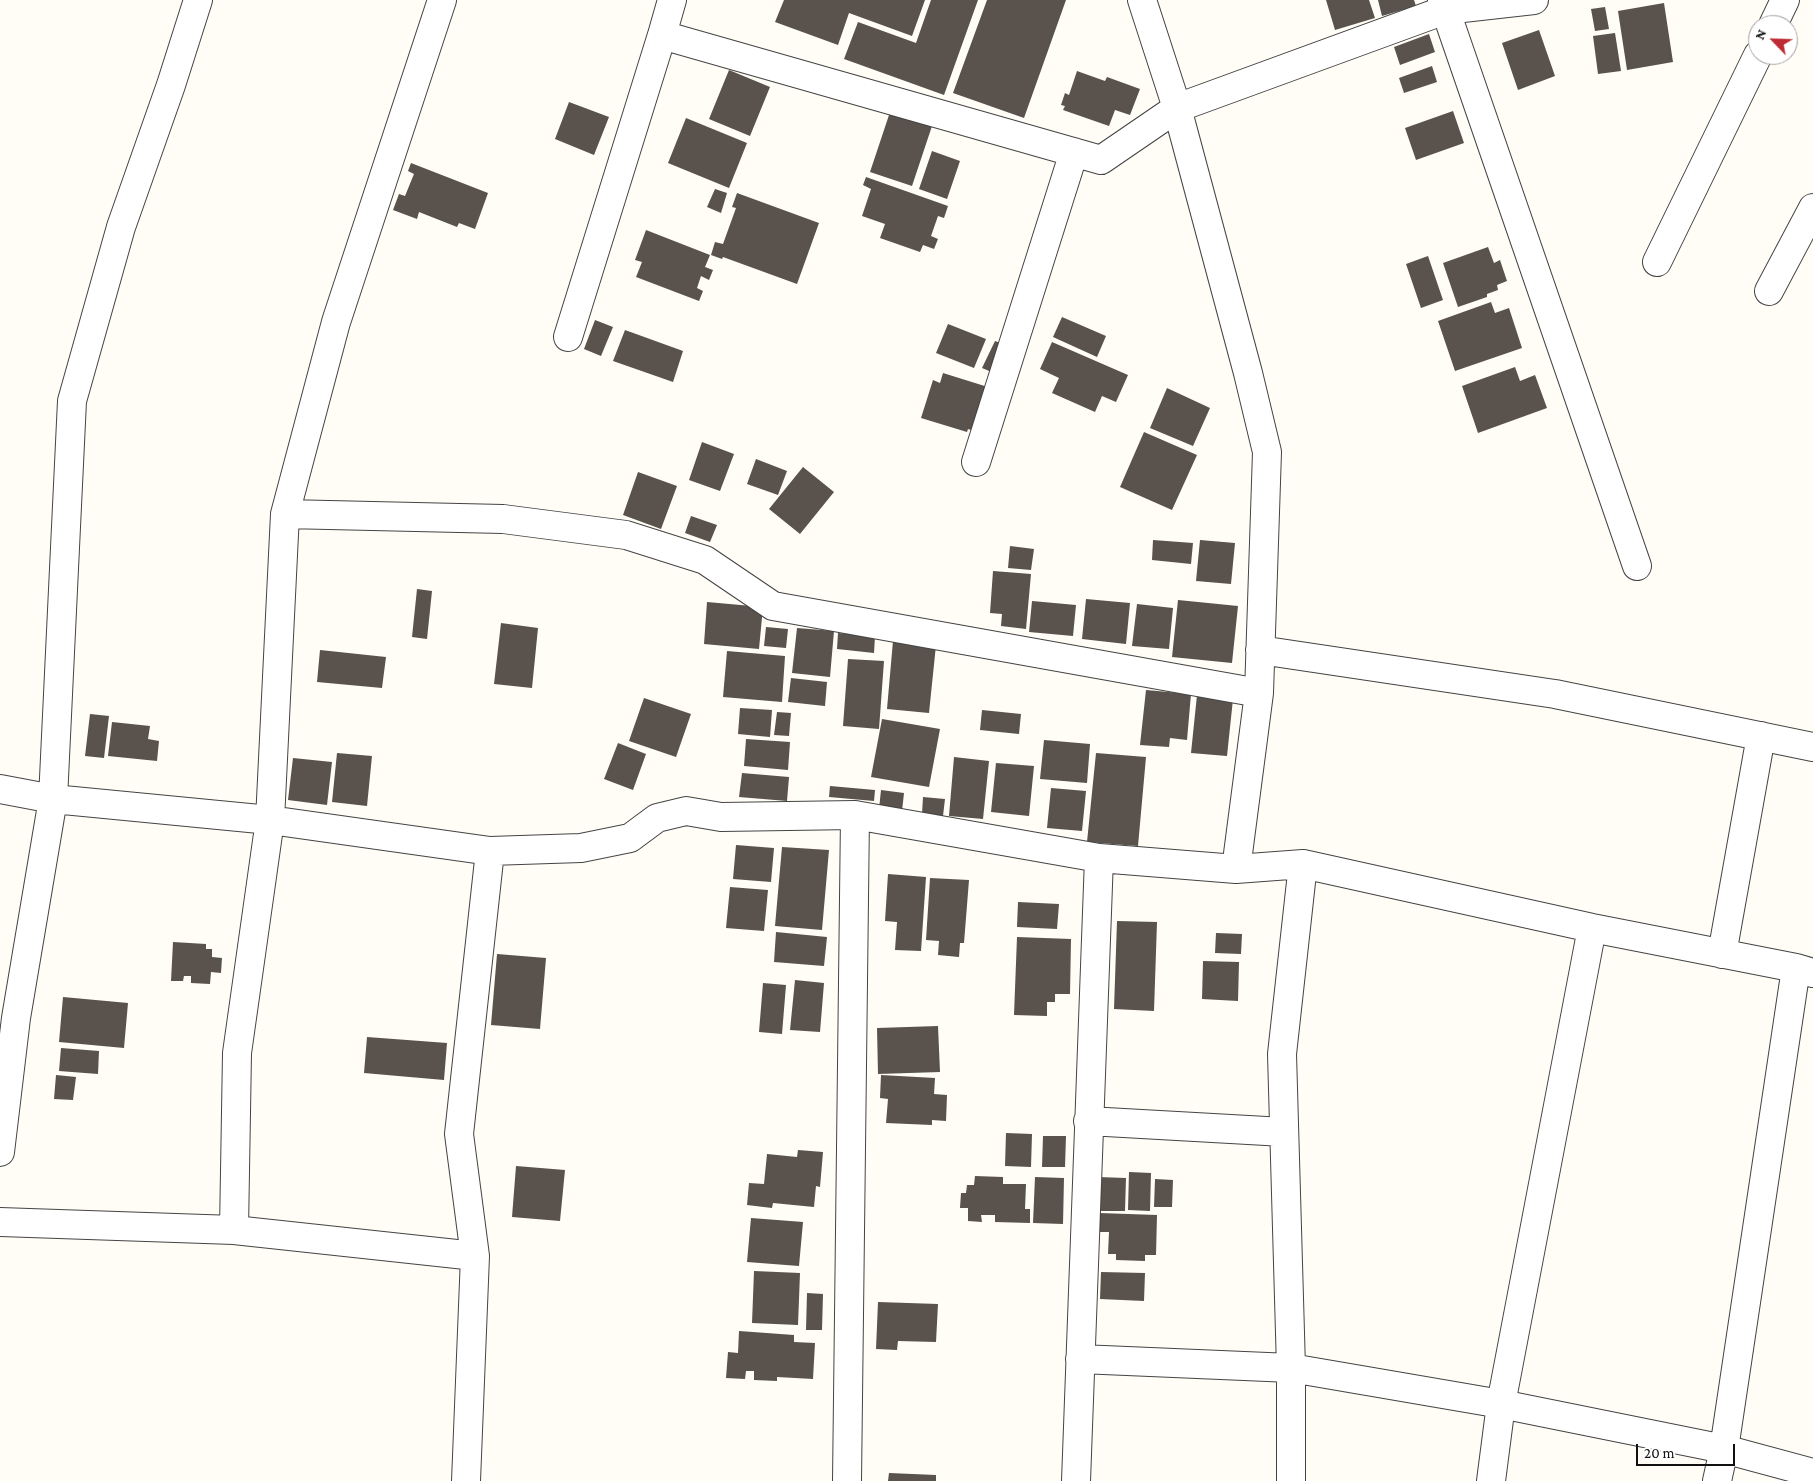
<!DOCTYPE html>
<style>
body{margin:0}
#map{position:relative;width:1813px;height:1481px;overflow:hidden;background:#fffdf5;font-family:"Crimson Pro",serif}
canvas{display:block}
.north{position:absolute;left:1748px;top:15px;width:50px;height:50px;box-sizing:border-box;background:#fff;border:1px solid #a0a0a0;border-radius:50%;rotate:294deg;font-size:14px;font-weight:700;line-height:20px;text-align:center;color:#111}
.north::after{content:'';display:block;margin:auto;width:18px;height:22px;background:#be2b35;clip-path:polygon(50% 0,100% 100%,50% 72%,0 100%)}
.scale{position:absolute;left:1636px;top:1444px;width:99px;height:22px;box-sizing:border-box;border:2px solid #111;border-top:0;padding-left:6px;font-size:15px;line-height:18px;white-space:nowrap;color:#111;-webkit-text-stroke:4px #fff;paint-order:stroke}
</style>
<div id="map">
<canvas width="1813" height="1481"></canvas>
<div class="north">N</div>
<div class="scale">20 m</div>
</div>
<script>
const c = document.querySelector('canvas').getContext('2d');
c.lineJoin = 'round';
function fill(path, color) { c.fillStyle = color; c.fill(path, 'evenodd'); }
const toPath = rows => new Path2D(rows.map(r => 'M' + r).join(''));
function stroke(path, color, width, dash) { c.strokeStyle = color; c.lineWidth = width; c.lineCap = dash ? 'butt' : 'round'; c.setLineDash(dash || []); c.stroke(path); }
fill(toPath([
 [784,0,925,0,912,36,849,13,838,45,775,22],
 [931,0,978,0,944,95,844,59,858,22,916,43],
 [987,0,1066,0,1024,118,953,93],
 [1326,0,1369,0,1375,18,1335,30],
 [1378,0,1414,0,1416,6,1382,16],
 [1664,3,1673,62,1627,70,1618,11],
 [1605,7,1609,29,1595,31,1591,9],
 [1539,30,1555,76,1518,90,1502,43],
 [1615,33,1621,71,1598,74,1593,36],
 [1429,34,1435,52,1400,65,1394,47],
 [1432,66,1437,82,1404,93,1399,78],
 [729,70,770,87,750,136,709,119],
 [1077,71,1105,81,1107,77,1140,89,1130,115,1115,110,1109,126,1063,110,1065,106,1061,105,1065,93,1069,95],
 [569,102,609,117,594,155,555,139],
 [891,109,933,123,912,186,870,172],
 [1453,111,1464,143,1416,160,1405,128],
 [686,118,747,143,729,188,668,163],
 [932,151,960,161,947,199,919,189],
 [411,163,488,193,475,229,459,223,457,227,419,212,417,219,393,210,399,194,405,196,414,174,408,171],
 [866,177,948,206,944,218,938,216,931,236,938,239,934,249,923,245,920,252,880,238,885,224,862,216,871,189,863,185],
 [715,189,727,193,721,213,707,207],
 [737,193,819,223,797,284,723,257,722,259,711,255,715,242,723,244,736,208,732,207],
 [646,230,710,255,705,267,713,270,709,280,701,276,697,288,703,291,699,301,636,277,642,262,635,260],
 [1488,247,1494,263,1500,260,1507,281,1497,285,1498,290,1487,294,1487,297,1458,307,1443,263],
 [1428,256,1443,300,1421,308,1406,264],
 [1491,302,1495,313,1509,308,1522,348,1455,371,1438,321],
 [1062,317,1106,336,1097,357,1053,337],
 [595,320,613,327,601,356,584,349],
 [948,324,986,339,974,368,936,353],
 [625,330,683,351,673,382,613,361],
 [995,341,1009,346,996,374,982,368],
 [1052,342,1128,375,1116,402,1102,396,1095,412,1052,393,1059,378,1040,369],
 [1515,367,1520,381,1535,375,1547,408,1478,433,1462,386],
 [943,373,991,388,977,432,968,429,967,432,921,418,933,380,940,383],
 [1167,388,1210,408,1193,446,1150,428],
 [1144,432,1197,455,1172,510,1120,487],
 [702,442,734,454,720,491,689,480],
 [756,459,787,471,778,495,747,484],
 [803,467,834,492,800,534,769,509],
 [638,472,677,486,661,529,623,515],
 [691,516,717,525,710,542,685,533],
 [1153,540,1193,543,1191,564,1152,560],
 [1200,540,1235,543,1231,584,1196,581],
 [1010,546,1034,549,1031,570,1008,568],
 [993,571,1031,574,1026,629,1001,626,1002,614,990,613],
 [417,589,432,591,427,639,412,637],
 [1086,599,1130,603,1126,644,1082,639],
 [1178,600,1238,606,1232,663,1172,657],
 [1032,601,1076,605,1073,636,1029,632],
 [707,602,763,607,759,649,704,644],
 [1137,604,1173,608,1169,649,1132,646],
 [501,623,538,628,532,688,494,684],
 [766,627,788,629,786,648,764,646],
 [797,628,834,631,830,677,792,673],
 [838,633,875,636,874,653,837,649],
 [893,641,936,645,929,713,887,709],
 [320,650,386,657,382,688,317,682],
 [727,651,785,656,782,702,723,697],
 [848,659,884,661,879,729,843,726],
 [791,678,827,682,825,706,788,702],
 [1146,690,1191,694,1187,740,1170,738,1169,747,1140,745],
 [1197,695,1233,699,1227,756,1191,753],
 [644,698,691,714,676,757,629,741],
 [740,708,772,710,770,737,738,734],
 [982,710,1021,714,1019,734,980,730],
 [777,712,791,713,789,736,774,735],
 [90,714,109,716,104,758,85,756],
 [882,719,940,729,929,787,871,777],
 [112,722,150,726,148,739,159,741,157,761,108,756],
 [746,739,790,742,788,770,744,766],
 [1044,740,1090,744,1087,783,1040,779],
 [618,743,646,754,633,790,604,779],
 [337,753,372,756,367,806,332,802],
 [1096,753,1146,757,1138,846,1087,842],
 [954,757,989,761,983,819,949,816],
 [293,758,332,762,327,805,288,800],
 [996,763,1034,766,1029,816,991,812],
 [742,773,789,777,787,801,739,797],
 [830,786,875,790,874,801,829,797],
 [1051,788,1086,791,1082,831,1047,828],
 [881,790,904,793,902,811,879,809],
 [923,797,945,799,943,816,922,814],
 [736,845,774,848,771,882,733,879],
 [782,847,829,850,822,930,775,926],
 [888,874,926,877,921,951,895,950,897,922,885,921],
 [930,878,969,880,964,943,960,943,959,957,938,955,939,941,926,940],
 [730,887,768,890,764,931,726,928],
 [1018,902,1059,904,1057,929,1017,927],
 [1117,921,1157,922,1154,1011,1114,1009],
 [776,932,827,937,824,966,774,962],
 [1216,933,1242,934,1241,954,1215,953],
 [1017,937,1071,939,1070,994,1055,994,1055,1002,1047,1002,1047,1016,1014,1015],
 [173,942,206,944,206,949,212,949,212,957,222,958,221,973,211,972,210,984,191,983,191,976,184,976,183,981,171,981],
 [497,954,546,958,540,1029,491,1025],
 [1203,961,1239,962,1238,1001,1202,999],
 [795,980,824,983,820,1032,790,1030],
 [763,983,786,985,782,1034,759,1032],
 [63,997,128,1003,124,1048,59,1042],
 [938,1026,940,1072,878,1074,877,1028],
 [367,1037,447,1043,444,1080,364,1073],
 [61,1048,99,1051,98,1074,59,1071],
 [56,1075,76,1077,73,1100,54,1099],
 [881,1075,935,1078,934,1094,947,1095,946,1121,932,1120,932,1125,886,1123,888,1099,880,1098],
 [1006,1133,1032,1134,1031,1167,1005,1166],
 [1043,1136,1066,1136,1065,1167,1042,1167],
 [798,1150,823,1152,820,1187,816,1186,814,1207,773,1203,772,1208,747,1205,749,1183,764,1184,767,1154,797,1157],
 [516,1166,565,1170,560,1221,512,1217],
 [1129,1172,1151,1173,1150,1211,1128,1210],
 [975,1176,1003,1177,1003,1184,1026,1184,1025,1209,1030,1209,1030,1223,995,1222,995,1215,981,1215,982,1222,968,1221,968,1208,960,1208,961,1193,966,1193,967,1185,974,1185],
 [1035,1177,1064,1178,1063,1224,1033,1223],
 [1098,1177,1126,1178,1125,1211,1097,1211],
 [1155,1179,1173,1180,1172,1207,1154,1207],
 [1099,1213,1157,1215,1156,1255,1145,1255,1145,1261,1116,1260,1116,1254,1108,1254,1109,1232,1098,1232],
 [751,1218,803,1222,799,1266,747,1262],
 [754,1271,800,1273,798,1325,752,1323],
 [1101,1272,1145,1273,1144,1301,1100,1299],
 [807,1293,823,1294,822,1330,806,1330],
 [878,1302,938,1304,936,1342,898,1341,897,1350,876,1349],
 [739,1331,794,1335,794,1342,815,1343,813,1379,777,1377,777,1381,754,1380,754,1371,746,1371,745,1379,726,1378,728,1352,738,1353],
 [889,1473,936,1475,936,1481,888,1481]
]), '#59524d');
const minor = toPath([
 [672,0,662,35,1101,160,1177,108,1445,10,1534,0],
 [1142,0,1177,108,1248,373,1267,452,1259,693,1236,869],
 [1442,0,1637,566],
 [1773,25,1785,0],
 [1657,262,1758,55],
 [1769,291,1813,208],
 [568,337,662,35],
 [976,462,1074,152],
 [285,514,503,519,626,535,705,560,773,606,1259,693],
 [1260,650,1555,694,1813,747],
 [0,789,53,799,270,820,490,851,581,848,630,838,657,818,686,811,721,817,855,815,1099,858,1236,869,1303,864,1592,928,1796,968,1813,973],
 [1722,954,1761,736],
 [1088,1121,1284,1132],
 [0,1152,16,1018,53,799,72,401,121,227,171,85,198,0],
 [0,1222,234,1230,475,1256],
 [234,1230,237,1053,270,820,285,514,336,322,442,0],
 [1080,1359,1291,1368,1501,1404,1724,1449,1813,1473],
 [466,1481,475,1256,459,1134,490,851],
 [847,1481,855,815],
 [1076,1481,1099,858],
 [1291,1481,1291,1368,1282,1054,1303,864],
 [1491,1481,1501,1404,1592,928],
 [1717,1481,1724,1449,1796,968]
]);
stroke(minor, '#444', 30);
stroke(minor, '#fff', 28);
</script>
